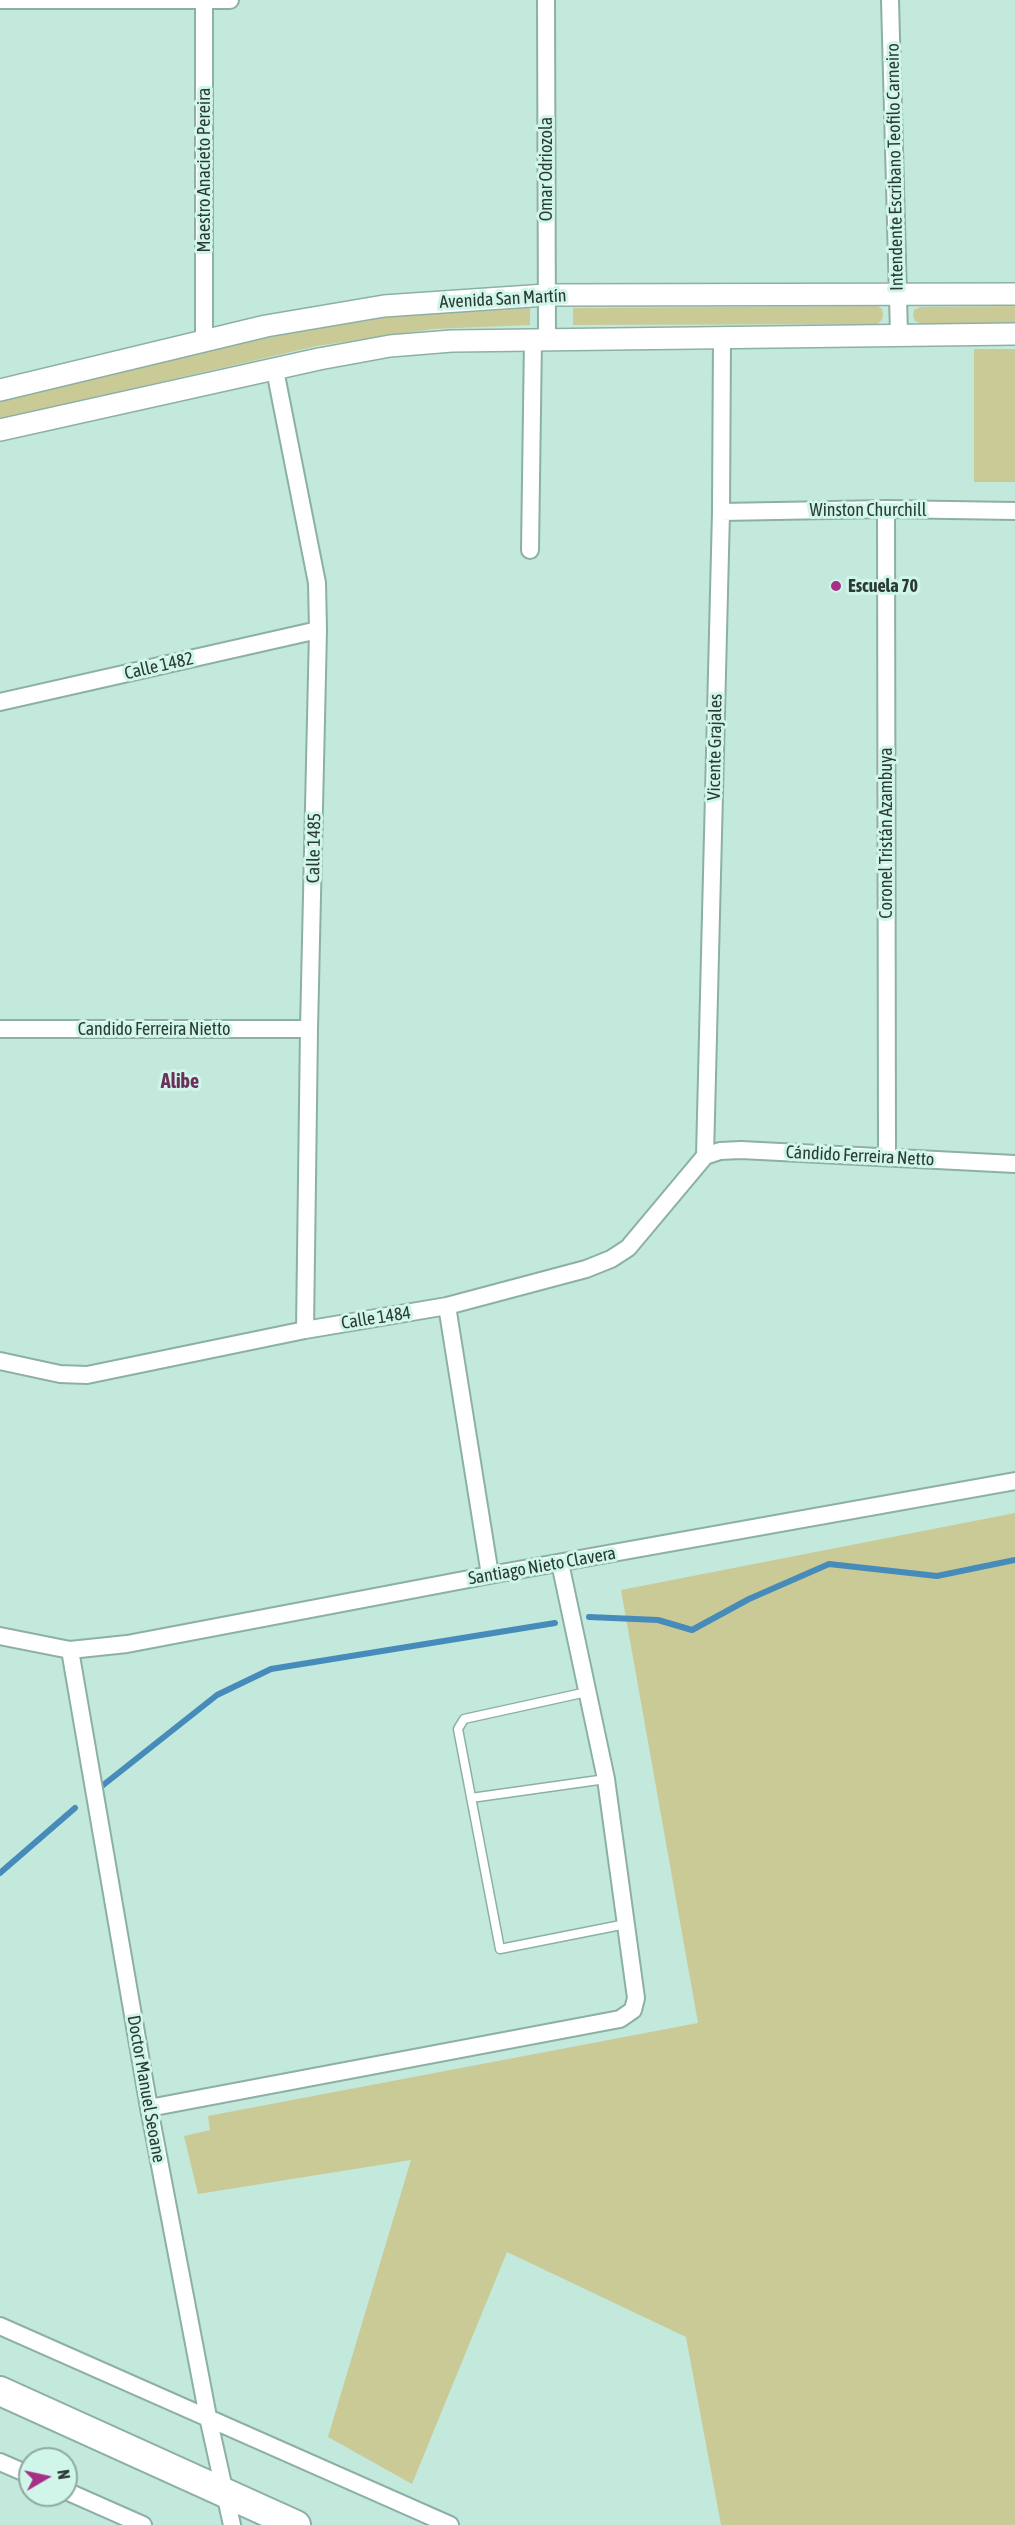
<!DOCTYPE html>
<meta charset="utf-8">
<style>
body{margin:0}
#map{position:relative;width:1015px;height:2525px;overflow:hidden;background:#c3e8dc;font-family:"Asap Condensed",sans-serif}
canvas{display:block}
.north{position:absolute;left:18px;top:2447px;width:60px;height:60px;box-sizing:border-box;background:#d0f5e9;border:2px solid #8eaaa1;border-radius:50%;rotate:81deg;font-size:16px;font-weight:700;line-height:24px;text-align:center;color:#2b3a35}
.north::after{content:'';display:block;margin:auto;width:21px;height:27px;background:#a73087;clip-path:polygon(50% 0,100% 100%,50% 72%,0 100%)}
</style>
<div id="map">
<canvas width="1015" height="2525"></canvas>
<div class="north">N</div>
</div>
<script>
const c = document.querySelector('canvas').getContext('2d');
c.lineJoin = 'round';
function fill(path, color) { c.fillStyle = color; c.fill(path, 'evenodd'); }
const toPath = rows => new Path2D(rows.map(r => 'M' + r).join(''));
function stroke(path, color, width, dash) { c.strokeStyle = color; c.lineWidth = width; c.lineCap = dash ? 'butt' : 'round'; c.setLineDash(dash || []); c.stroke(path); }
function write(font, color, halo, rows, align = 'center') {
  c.font = font + ' "Asap Condensed",sans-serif'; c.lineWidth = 6; c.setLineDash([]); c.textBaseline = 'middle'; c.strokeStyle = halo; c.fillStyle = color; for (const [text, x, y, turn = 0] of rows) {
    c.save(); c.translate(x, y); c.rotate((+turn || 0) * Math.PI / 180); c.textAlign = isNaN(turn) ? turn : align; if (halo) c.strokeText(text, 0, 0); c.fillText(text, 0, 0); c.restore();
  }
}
fill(toPath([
 [878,306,882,309,883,315,882,320,877,324,573,325,573,308],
 [1015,306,1015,323,920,323,915,321,913,315,914,310,920,307],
 [530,308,530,325,433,329,317,346,0,419,0,400,268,337,389,317],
 [974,349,1015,349,1015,482,974,482],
 [1015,1513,1015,2525,721,2525,686,2337,507,2252,412,2484,328,2437,411,2160,198,2194,184,2136,210,2130,208,2116,698,2023,621,1590]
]), '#caca96');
stroke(toPath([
 [589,1617,658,1620,692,1630,749,1599,829,1564,937,1576,1015,1560],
 [102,1786,217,1695,271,1669,555,1623],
 [0,1873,75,1808]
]), '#468bba', 6);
const service = toPath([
 [587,1692,464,1719,458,1729,500,1949,626,1924],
 [471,1798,606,1779]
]);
const minor = toPath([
 [0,0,230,0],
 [204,0,204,341],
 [546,0,547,339],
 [890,0,899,334],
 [275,370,317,583,318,630,309,1029,305,1330],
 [886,509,887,1157],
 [721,512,886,509,1015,511],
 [530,550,533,339],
 [0,702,318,630],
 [0,1029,309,1029],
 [705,1156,721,512,722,338],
 [705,1156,720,1151,741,1150,1015,1164],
 [447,1306,490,1575],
 [0,1361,60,1374,87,1375,305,1330,447,1306,586,1269,611,1259,628,1248,705,1156],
 [0,1636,70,1650,127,1644,490,1575,1015,1481],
 [70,1650,149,2108,208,2417,232,2525],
 [149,2108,620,2019,633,2010,636,1998,606,1779,560,1563],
 [0,2326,450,2525],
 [0,2462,30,2475],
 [66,2491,143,2525]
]);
const tertiary = toPath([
 [0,390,266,326,384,306,546,295,1015,294],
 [0,430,319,359,390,346,452,341,1015,334]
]);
const trunk = toPath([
 [0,2391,296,2525]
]);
stroke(service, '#8cb0a5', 11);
stroke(minor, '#8cb0a5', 20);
stroke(tertiary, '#8cb0a5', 24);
stroke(trunk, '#8cb0a5', 32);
stroke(service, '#fff', 8);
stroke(minor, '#fff', 16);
stroke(tertiary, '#fff', 21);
stroke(trunk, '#fff', 28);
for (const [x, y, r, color] of [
 [836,586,6,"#a73087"]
]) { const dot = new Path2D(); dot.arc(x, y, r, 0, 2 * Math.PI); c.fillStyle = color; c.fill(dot); stroke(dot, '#d0f5e9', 2); }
write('18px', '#2b3a35', '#d0f5e9', [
 ["Intendente Escribano Teofilo Carneiro",895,167,-91],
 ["Omar Odriozola",546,169,-90],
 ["Maestro Anacieto Pereira",204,170,-90],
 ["Avenida San Martín",503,299,-3],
 ["Winston Churchill",868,510],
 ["Calle 1482",159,666,-13],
 ["Vicente Grajales",715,747,-89],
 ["Coronel Tristán Azambuya",886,833,-90],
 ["Calle 1485",314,848,-89],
 ["Candido Ferreira Nietto",154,1029],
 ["Cándido Ferreira Netto",860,1156,3],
 ["Calle 1484",376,1318,-9],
 ["Santiago Nieto Clavera",542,1566,-10],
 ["Doctor Manuel Seoane",146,2089,80]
]);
write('bold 18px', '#2b3a35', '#d0f5e9', [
 ["Escuela 70",848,586]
], 'left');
write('bold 20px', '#6b3059', '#d0f5e9', [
 ["Alibe",180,1082]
]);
</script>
